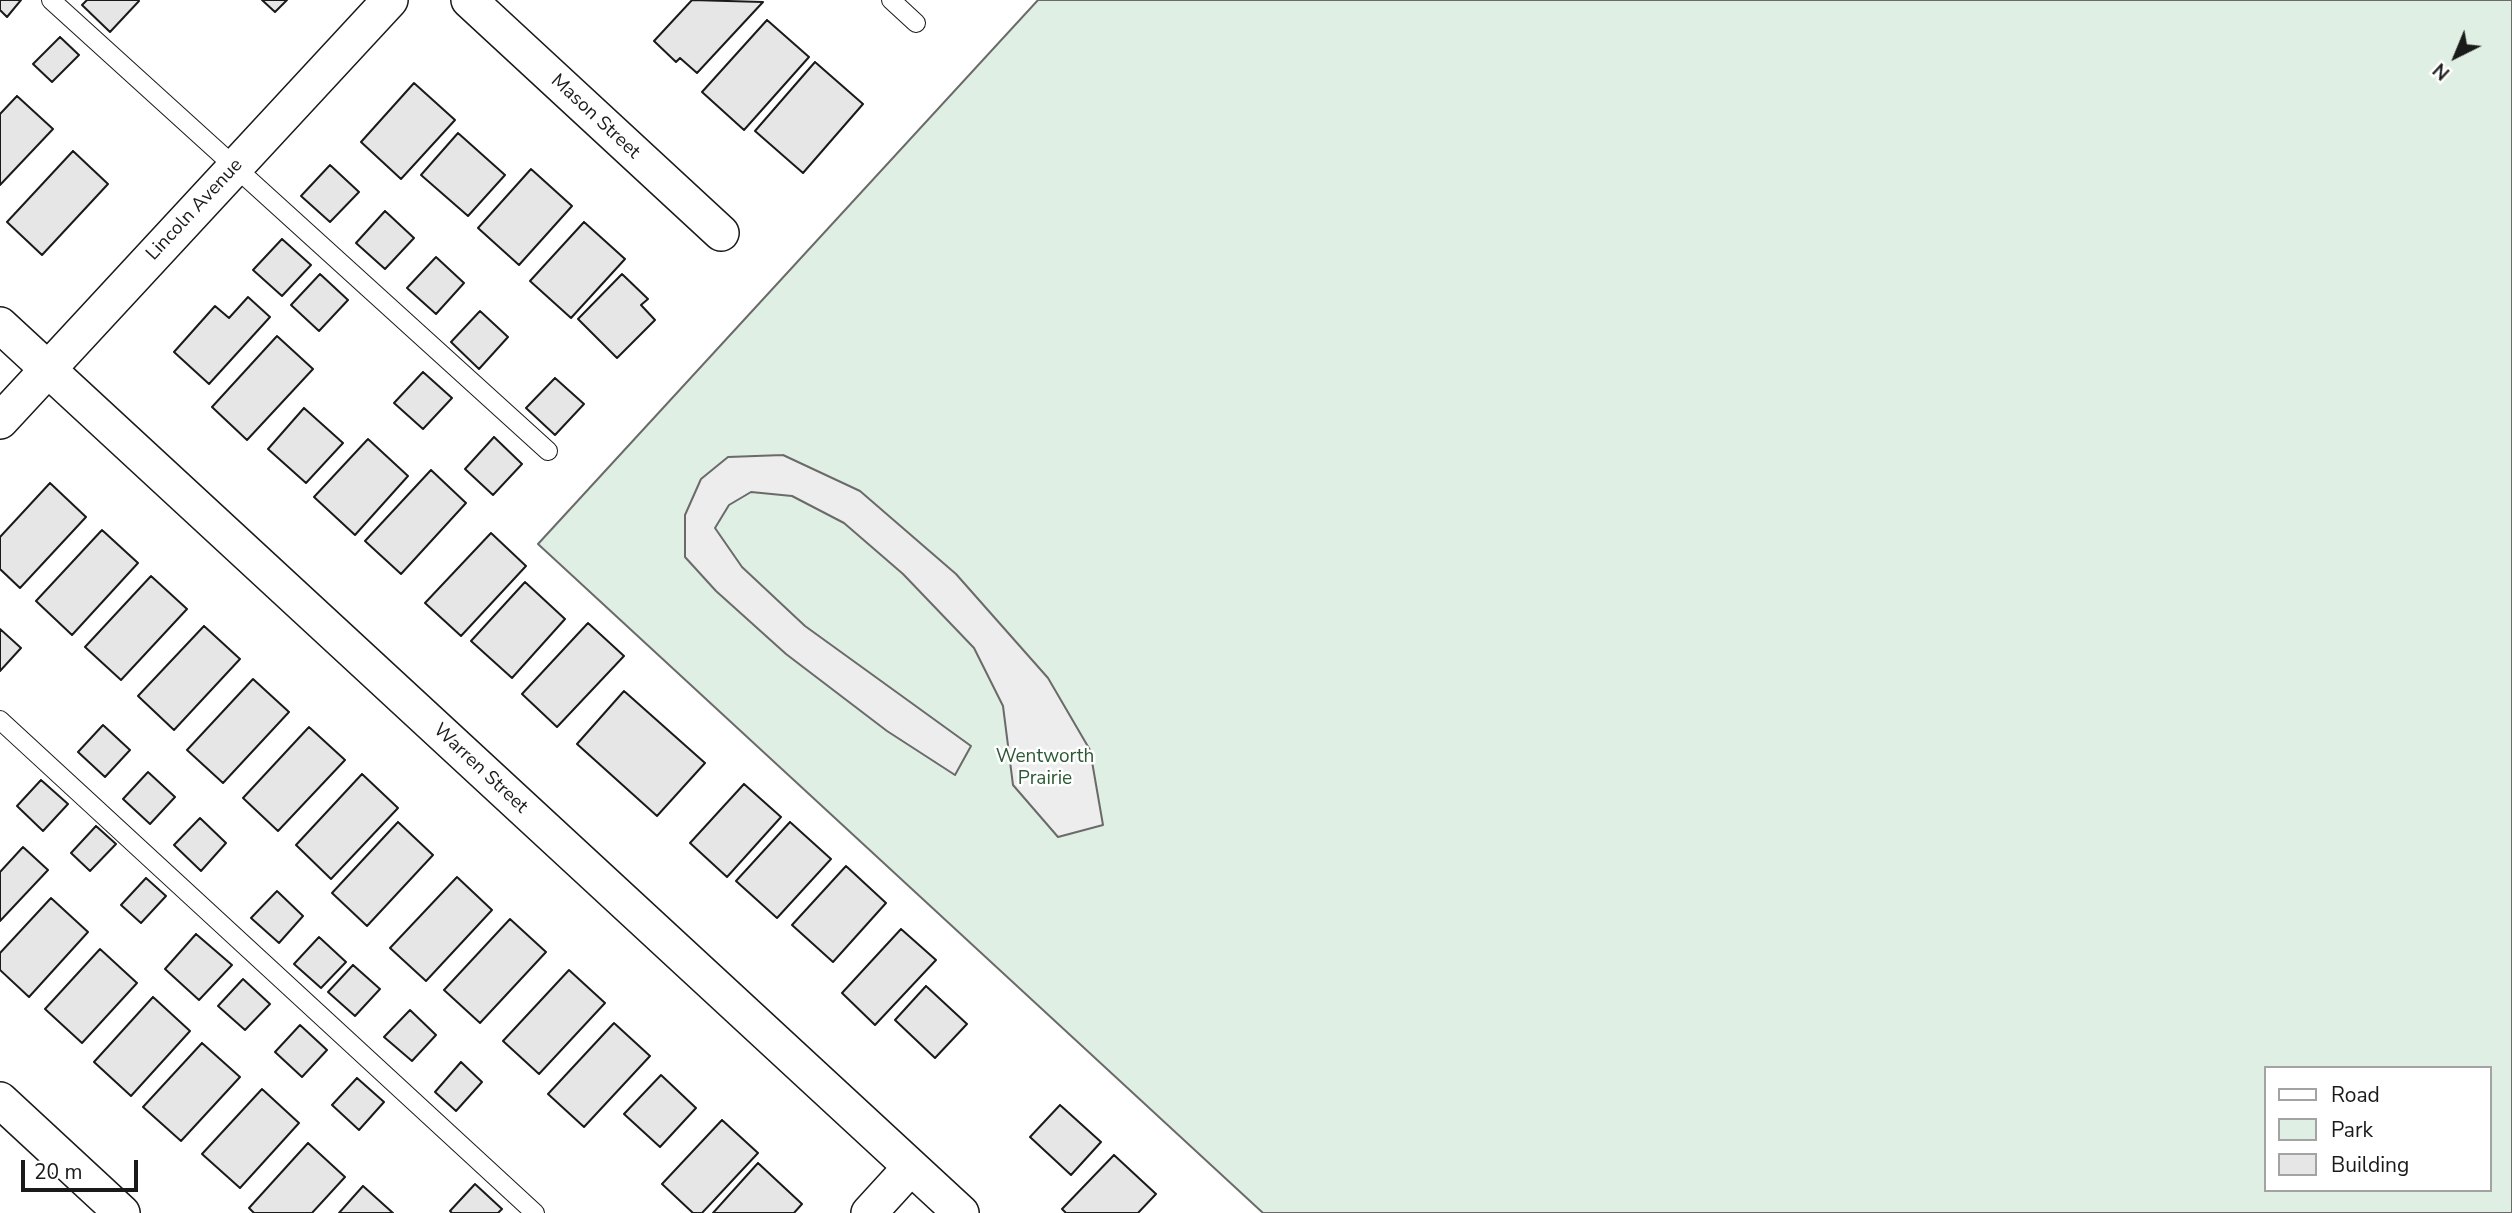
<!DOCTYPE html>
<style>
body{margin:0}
#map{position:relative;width:2512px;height:1213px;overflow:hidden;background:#fff;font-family:"Nunito Sans",sans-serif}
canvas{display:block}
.legend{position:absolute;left:2264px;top:1066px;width:228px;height:126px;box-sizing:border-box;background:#fff;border:2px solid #a3a3a3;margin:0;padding:9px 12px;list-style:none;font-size:21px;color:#1a1a1a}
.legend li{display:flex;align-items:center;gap:14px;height:35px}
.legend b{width:35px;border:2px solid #a3a3a3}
.north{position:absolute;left:2421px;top:21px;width:70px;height:70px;-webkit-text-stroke:5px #fff;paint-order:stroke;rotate:223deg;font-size:19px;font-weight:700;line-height:28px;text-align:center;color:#1a1a1a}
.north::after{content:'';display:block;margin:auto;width:24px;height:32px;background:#1a1a1a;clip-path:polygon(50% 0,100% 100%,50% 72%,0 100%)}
.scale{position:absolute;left:21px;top:1160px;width:117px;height:32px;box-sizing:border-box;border:4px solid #1a1a1a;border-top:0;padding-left:9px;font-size:21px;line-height:24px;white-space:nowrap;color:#1a1a1a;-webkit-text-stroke:5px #fff;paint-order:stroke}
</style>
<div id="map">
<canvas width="2512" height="1213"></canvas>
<ul class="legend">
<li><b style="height:9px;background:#fff"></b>Road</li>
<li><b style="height:19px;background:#e0efe3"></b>Park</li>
<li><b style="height:19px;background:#e6e6e6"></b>Building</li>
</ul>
<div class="north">N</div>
<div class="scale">20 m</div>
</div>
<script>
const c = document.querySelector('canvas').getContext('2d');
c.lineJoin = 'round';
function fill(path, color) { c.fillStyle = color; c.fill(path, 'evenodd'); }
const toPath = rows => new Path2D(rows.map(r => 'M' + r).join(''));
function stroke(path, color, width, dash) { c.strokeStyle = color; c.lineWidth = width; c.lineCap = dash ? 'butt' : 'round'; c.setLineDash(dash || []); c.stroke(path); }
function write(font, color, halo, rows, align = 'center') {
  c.font = font + ' "Nunito Sans",sans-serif'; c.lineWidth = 5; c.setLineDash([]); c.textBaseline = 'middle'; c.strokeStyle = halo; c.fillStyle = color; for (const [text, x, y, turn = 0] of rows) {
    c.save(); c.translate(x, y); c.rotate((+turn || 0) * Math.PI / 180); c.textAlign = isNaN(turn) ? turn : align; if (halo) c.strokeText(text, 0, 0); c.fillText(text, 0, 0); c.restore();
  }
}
const green = toPath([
 [1038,0,2512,0,2512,1213,1263,1213,538,544,1038,0],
 [2265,1068,2489,1068,2489,1190,2265,1190,2265,1068]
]);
fill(green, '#e0efe3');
stroke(green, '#6a6a6a', 2);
const parking = toPath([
 [783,455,860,491,956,574,1048,678,1090,750,1103,825,1058,837,1013,785,1003,706,974,648,903,574,844,523,792,496,751,492,729,505,715,528,742,567,805,626,971,746,955,775,887,731,786,654,716,591,685,557,685,515,701,479,728,457,783,455]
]);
fill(parking, '#ededed');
stroke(parking, '#6a6a6a', 2);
const building = toPath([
 [0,0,21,0,7,17,0,10,0,0],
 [87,0,138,0,139,1,110,32,82,5,87,0],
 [262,0,287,0,275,12,262,0],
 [692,0,763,2,697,73,680,58,676,62,654,41,692,0],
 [767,20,809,57,744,130,702,92,767,20],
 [60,37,79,55,52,82,33,64,60,37],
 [815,62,863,104,803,173,755,131,815,62],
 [414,83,455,120,401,179,361,142,414,83],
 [17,96,53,129,0,185,0,114,17,96],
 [458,133,505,175,468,216,421,175,458,133],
 [73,151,108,184,42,255,7,222,73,151],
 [330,165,359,192,330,222,301,196,330,165],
 [531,169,572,206,519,265,478,228,531,169],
 [385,211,414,238,385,269,356,243,385,211],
 [584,222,625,259,571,318,530,281,584,222],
 [282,239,311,265,282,296,253,270,282,239],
 [436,257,464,283,436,314,407,288,436,257],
 [320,274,348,300,319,331,291,305,320,274],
 [622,274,648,299,641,305,655,320,617,358,578,319,622,274],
 [248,297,270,317,209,384,174,352,215,306,229,318,248,297],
 [480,311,508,337,479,369,451,342,480,311],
 [277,336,313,369,247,440,212,407,277,336],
 [423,372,452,398,423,429,394,403,423,372],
 [555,378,584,404,555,435,526,408,555,378],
 [304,408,343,443,306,483,268,449,304,408],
 [494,437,522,464,493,495,465,469,494,437],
 [368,439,408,476,355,535,314,497,368,439],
 [431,470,466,503,401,574,365,541,431,470],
 [50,483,86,517,20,588,0,569,0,537,50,483],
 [102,530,138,563,72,635,36,601,102,530],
 [491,533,526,566,461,636,425,603,491,533],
 [151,576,187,609,121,680,85,647,151,576],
 [525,582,565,619,512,678,471,641,525,582],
 [588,623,624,656,557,727,522,694,588,623],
 [204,626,240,659,174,730,138,696,204,626],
 [0,629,21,648,0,671,0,629],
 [253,679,289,712,223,783,187,750,253,679],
 [624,691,705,763,657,816,577,744,624,691],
 [103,725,130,750,105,777,78,752,103,725],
 [309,727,345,760,278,831,243,798,309,727],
 [148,772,175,797,150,824,123,799,148,772],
 [362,774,398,808,331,879,296,845,362,774],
 [41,780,68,804,43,831,17,806,41,780],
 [744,784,781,817,727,877,690,843,744,784],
 [200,818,226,843,201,871,174,845,200,818],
 [398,822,433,855,367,926,332,893,398,822],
 [790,822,831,859,777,918,736,881,790,822],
 [96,826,116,844,90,871,71,853,96,826],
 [23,847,48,870,0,921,0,872,23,847],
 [846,866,886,903,833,962,792,925,846,866],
 [457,877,492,910,426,981,390,948,457,877],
 [146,878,166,896,141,923,121,905,146,878],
 [277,891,303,916,279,943,251,918,277,891],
 [51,898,88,932,29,997,0,970,0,953,51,898],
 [510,919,546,952,480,1023,444,990,510,919],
 [901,929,936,960,875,1025,842,993,901,929],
 [196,934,232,965,199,1000,165,969,196,934],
 [319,937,346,962,321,988,294,964,319,937],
 [100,949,137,983,82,1043,45,1009,100,949],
 [353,965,380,989,355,1016,328,992,353,965],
 [569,970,605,1003,539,1074,503,1041,569,970],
 [243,979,270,1004,245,1030,218,1006,243,979],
 [926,986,967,1024,935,1058,895,1020,926,986],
 [153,997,190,1031,131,1096,94,1062,153,997],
 [410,1010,436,1035,412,1061,384,1037,410,1010],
 [614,1023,650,1056,584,1127,548,1094,614,1023],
 [300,1025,327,1050,302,1077,275,1052,300,1025],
 [202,1043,240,1077,181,1141,143,1107,202,1043],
 [461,1062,482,1082,456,1111,435,1092,461,1062],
 [661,1075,696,1108,660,1147,624,1114,661,1075],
 [357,1078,384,1102,359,1130,332,1105,357,1078],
 [262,1089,299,1123,240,1188,202,1154,262,1089],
 [1060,1105,1101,1142,1071,1175,1030,1137,1060,1105],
 [722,1120,758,1153,702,1213,693,1213,662,1184,722,1120],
 [308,1143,345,1177,312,1213,254,1213,249,1208,308,1143],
 [1114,1155,1156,1194,1138,1213,1066,1213,1062,1209,1114,1155],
 [758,1163,802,1204,794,1213,713,1213,758,1163],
 [475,1184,502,1209,498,1213,452,1213,450,1211,475,1184],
 [363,1186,393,1213,339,1213,363,1186]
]);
fill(building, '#e6e6e6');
stroke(building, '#1a1a1a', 2);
const lane = toPath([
 [51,0,548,451],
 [891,0,916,23],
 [0,720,535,1213]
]);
const street = toPath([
 [469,0,721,233],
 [0,325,961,1213],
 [0,421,390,0],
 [0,1100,122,1213],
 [869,1213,911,1167]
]);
stroke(lane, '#1a1a1a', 20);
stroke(street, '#1a1a1a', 38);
stroke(lane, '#fff', 18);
stroke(street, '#fff', 35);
write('19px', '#1a1a1a', '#fff', [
 ["Mason Street",595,117,43],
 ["Lincoln Avenue",195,210,-47],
 ["Warren Street",480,769,43]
]);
write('19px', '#2b5a34', '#fff', [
 ["Wentworth",1045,757],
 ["Prairie",1045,779]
]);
</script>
